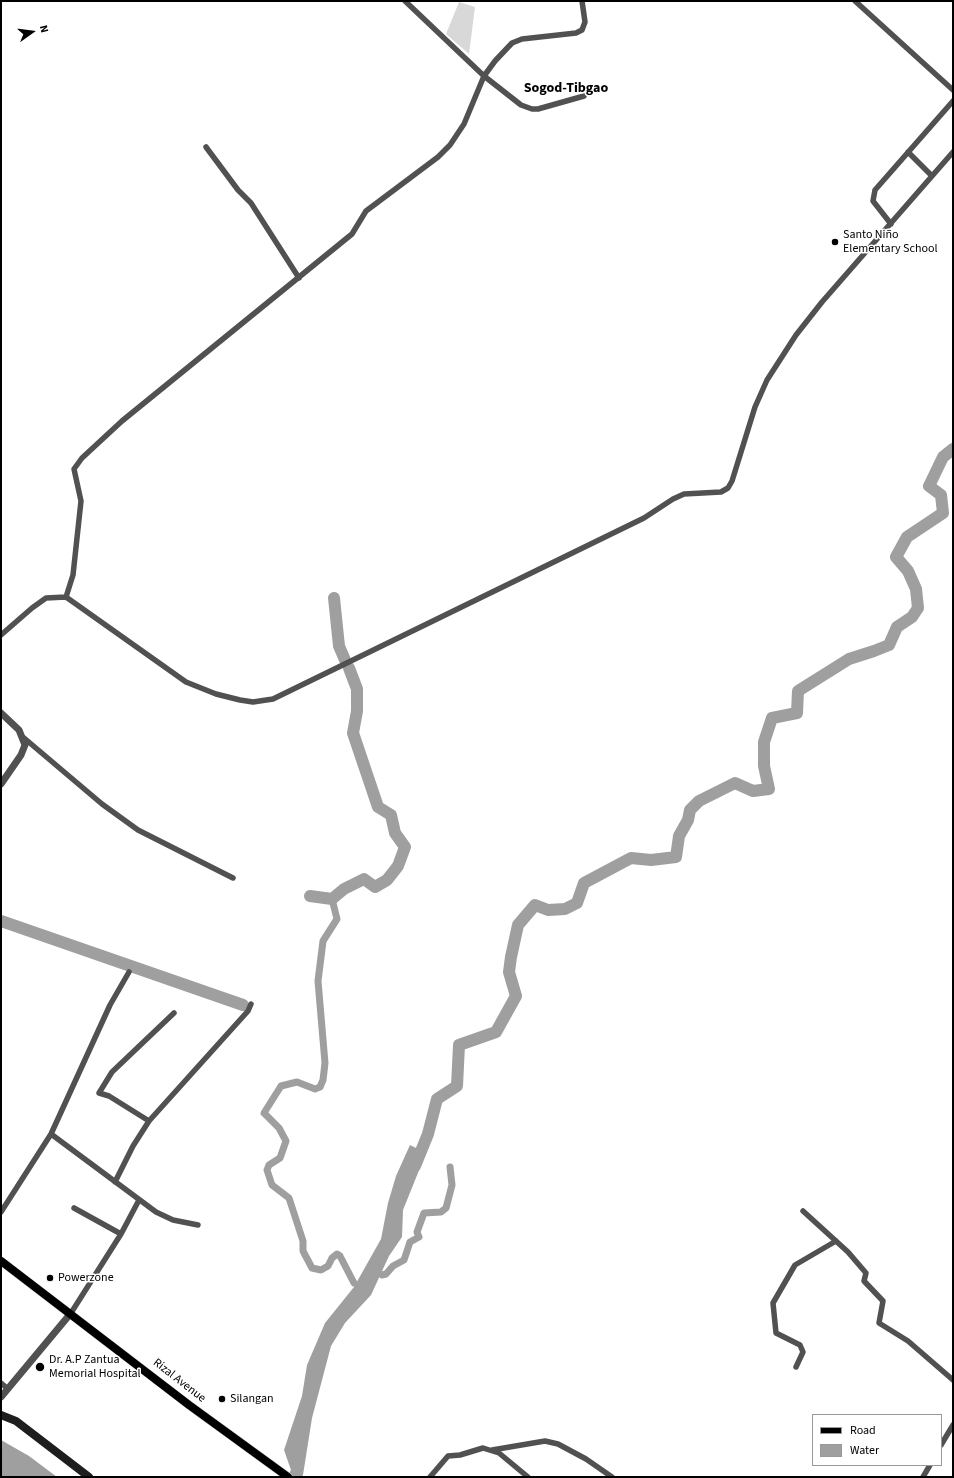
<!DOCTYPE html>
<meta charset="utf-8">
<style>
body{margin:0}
#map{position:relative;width:954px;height:1478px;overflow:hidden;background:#fff;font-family:"Source Sans 3",sans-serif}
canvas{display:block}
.frame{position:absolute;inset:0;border:2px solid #000;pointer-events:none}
.legend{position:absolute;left:812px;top:1414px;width:130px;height:52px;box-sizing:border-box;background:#fff;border:1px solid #999;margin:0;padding:5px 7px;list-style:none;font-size:12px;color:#000}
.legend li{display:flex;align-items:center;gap:8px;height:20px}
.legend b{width:20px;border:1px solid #999}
.north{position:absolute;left:12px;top:12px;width:40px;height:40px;-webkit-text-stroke:3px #fff;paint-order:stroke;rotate:76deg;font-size:11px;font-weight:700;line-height:16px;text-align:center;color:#000}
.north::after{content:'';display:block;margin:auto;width:14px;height:18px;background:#000;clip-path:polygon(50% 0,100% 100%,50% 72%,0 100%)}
</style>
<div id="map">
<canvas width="954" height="1478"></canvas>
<div class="frame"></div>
<ul class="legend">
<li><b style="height:5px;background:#000"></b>Road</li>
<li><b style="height:11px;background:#9f9f9f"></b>Water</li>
</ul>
<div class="north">N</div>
</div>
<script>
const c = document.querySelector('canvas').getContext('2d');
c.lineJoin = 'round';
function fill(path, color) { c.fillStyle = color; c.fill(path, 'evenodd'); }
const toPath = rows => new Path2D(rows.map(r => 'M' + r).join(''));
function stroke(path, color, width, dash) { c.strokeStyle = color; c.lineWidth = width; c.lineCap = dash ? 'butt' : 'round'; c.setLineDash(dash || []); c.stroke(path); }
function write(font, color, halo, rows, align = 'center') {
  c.font = font + ' "Source Sans 3",sans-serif'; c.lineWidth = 3; c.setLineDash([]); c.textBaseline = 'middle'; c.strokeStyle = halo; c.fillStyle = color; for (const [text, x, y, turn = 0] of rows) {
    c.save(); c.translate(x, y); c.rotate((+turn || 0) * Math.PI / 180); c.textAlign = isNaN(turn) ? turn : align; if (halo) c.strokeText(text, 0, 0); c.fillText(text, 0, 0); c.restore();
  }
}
fill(toPath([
 [459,2,475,7,469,54,446,34]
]), '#d8d8d8');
fill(toPath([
 [410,1145,426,1153,403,1210,402,1237,389,1256,371,1295,345,1323,331,1346,312,1418,303,1475,302,1477,287,1477,291,1470,284,1450,302,1396,307,1365,325,1323,354,1287,381,1239,388,1203,396,1176],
 [1,1440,29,1456,57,1477,1,1477]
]), '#9f9f9f');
stroke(toPath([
 [332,899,337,919,323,941,318,981,325,1063,323,1080,320,1087,315,1089,297,1082,281,1086,264,1113,279,1128,286,1141,280,1158,269,1165,267,1170,272,1185,289,1198,303,1241,303,1251,312,1268,321,1270,328,1266,332,1258,337,1254,340,1256,354,1283],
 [382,1275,386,1274,393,1266,404,1260,410,1242,419,1237,417,1232,424,1213,441,1212,446,1208,452,1185,450,1167]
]), '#9f9f9f', 7);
stroke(toPath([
 [334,598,339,646,345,660],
 [310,896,332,899,344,889,364,879,375,887,387,880,398,866,405,847,395,833,391,815,378,807,353,733,357,711,357,689,349,668],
 [1,921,243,1005],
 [415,1166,428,1134,437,1099,457,1086,459,1045,496,1032,516,996,509,972,511,957,518,925,535,905,548,910,565,909,577,903,584,883,631,858,651,860,676,857,679,836,688,820,690,810,699,801,735,783,753,791,769,789,764,766,764,742,772,718,797,713,798,691,849,659,874,651,889,645,897,627,912,617,918,608,916,589,908,571,896,557,907,537,943,513,941,495,929,486,943,457,953,449]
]), '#9f9f9f', 12);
const primary = toPath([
 [1,1261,189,1405,288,1477]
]);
stroke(primary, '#dbdbdb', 9);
stroke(toPath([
 [405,1,484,76,521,105,532,109,538,109,584,96],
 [855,1,953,90],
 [206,147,238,190,251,203,299,278],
 [908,152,932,176],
 [891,224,873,201,875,190,953,101],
 [66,597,73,575,81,501,74,469,82,458,122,421,352,234,366,211,438,157,450,145,464,124,484,76,495,61,512,43,522,39,576,33,582,30,585,22,582,1],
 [1,635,32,608,46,598,66,597,186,682,216,694,240,700,253,702,273,699,644,518,673,499,684,494,721,492,728,488,732,481,755,407,767,380,796,335,822,302,953,152],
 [24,738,102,804,138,830,233,878],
 [149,1121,109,1096,99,1093,112,1072,174,1013],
 [51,1134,156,1212,173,1220,198,1225],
 [115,1182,133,1146,149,1121,248,1011,251,1004],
 [74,1208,121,1234],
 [803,1211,848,1252,866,1273,864,1281,883,1301,879,1323,908,1341,953,1380],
 [1,1212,51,1134,110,1005,129,972],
 [71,1313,121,1234,139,1200],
 [796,1367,803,1352,800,1345,776,1333,773,1303,795,1265,836,1241],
 [1,1383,8,1389],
 [941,1445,953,1425],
 [492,1450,545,1441,558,1444,586,1459,612,1477],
 [430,1477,448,1456,460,1455,483,1448,499,1453,528,1477],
 [923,1477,930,1465]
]), '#515151', 5.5);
stroke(toPath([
 [1,713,19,730,25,745,21,755,1,784],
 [1,1397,71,1313]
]), '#515151', 7);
stroke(toPath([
 [1,1415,16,1421,89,1477]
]), '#1e1e1e', 8);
stroke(primary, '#000', 8);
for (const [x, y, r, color] of [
 [835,242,4,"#000"],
 [50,1278,4,"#000"],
 [40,1367,5,"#000"],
 [222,1399,4,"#000"]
]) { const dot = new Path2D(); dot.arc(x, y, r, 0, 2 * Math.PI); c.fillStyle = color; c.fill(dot); stroke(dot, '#fff', 1.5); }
write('12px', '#000', '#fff', [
 ["Santo Niño",843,235],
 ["Elementary School",843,249],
 ["Powerzone",58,1278],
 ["Dr. A.P Zantua",49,1360],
 ["Memorial Hospital",49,1374],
 ["Silangan",230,1399]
], 'left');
write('12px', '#000', '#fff', [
 ["Rizal Avenue",179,1381,38]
]);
write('bold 14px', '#000', '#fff', [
 ["Sogod-Tibgao",566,89]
]);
</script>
